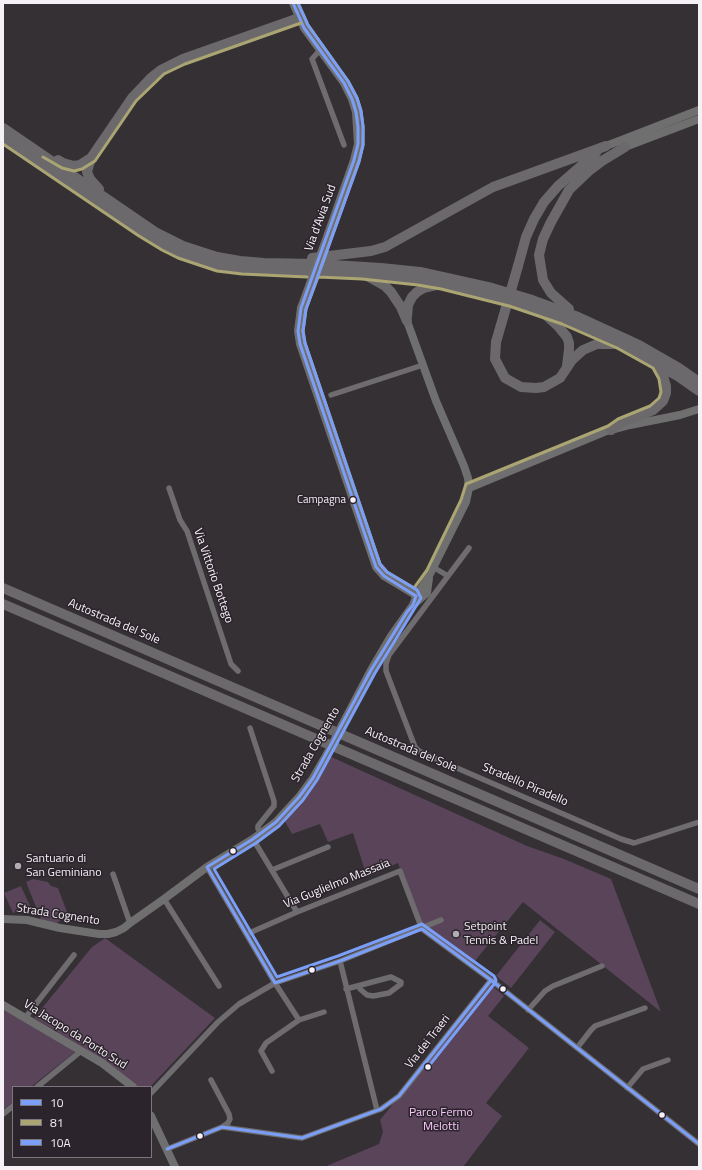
<!DOCTYPE html>
<style>
body{margin:0}
#map{position:relative;width:702px;height:1170px;overflow:hidden;background:#343034;font-family:"Titillium Web",sans-serif}
canvas{display:block}
.frame{position:absolute;inset:0;border:4px solid #f6f1f6;pointer-events:none}
.legend{position:absolute;left:12px;top:1086px;width:140px;height:72px;box-sizing:border-box;background:#2c242c;border:1px solid #7d767d;margin:0;padding:5px 7px;list-style:none;font-size:12px;color:#f6f1f6}
.legend li{display:flex;align-items:center;gap:8px;height:20px}
.legend b{width:20px;border:1px solid #7d767d}
</style>
<div id="map">
<canvas width="702" height="1170"></canvas>
<div class="frame"></div>
<ul class="legend">
<li><b style="height:5px;background:#7b9ff8"></b>10</li>
<li><b style="height:5px;background:#aaa572"></b>81</li>
<li><b style="height:5px;background:#7b9ff8"></b>10A</li>
</ul>
</div>
<script>
const c = document.querySelector('canvas').getContext('2d');
c.lineJoin = 'round';
function fill(path, color) { c.fillStyle = color; c.fill(path, 'evenodd'); }
const toPath = rows => new Path2D(rows.map(r => 'M' + r).join(''));
function stroke(path, color, width, dash) { c.strokeStyle = color; c.lineWidth = width; c.lineCap = dash ? 'butt' : 'round'; c.setLineDash(dash || []); c.stroke(path); }
function write(font, color, halo, rows, align = 'center') {
  c.font = font + ' "Titillium Web",sans-serif'; c.lineWidth = 3; c.setLineDash([]); c.textBaseline = 'middle'; c.strokeStyle = halo; c.fillStyle = color; for (const [text, x, y, turn = 0] of rows) {
    c.save(); c.translate(x, y); c.rotate((+turn || 0) * Math.PI / 180); c.textAlign = isNaN(turn) ? turn : align; if (halo) c.strokeText(text, 0, 0); c.fillText(text, 0, 0); c.restore();
  }
}
fill(toPath([
 [327,755,527,846,564,859,611,879,661,1012,523,902,470,967,421,929,398,863,367,877,353,833,328,842,320,824,292,834,283,818],
 [33,879,48,882,51,886,58,888,67,912,64,917,56,924,42,922,26,882],
 [21,886,30,906,13,913,4,893],
 [540,920,555,932,511,988,496,976],
 [105,938,215,1018,150,1087,138,1087,114,1068,83,1047,34,1018,92,947],
 [490,984,504,996,488,1016,529,1048,486,1103,502,1116,463,1167,324,1167,379,1144,383,1132,380,1120],
 [3,1010,76,1051,31,1087,13,1087,13,1102,3,1110]
]), '#59445a');
stroke(toPath([
 [320,50,312,59,344,145],
 [331,395,423,365],
 [169,488,180,520,187,531,231,664,238,671],
 [433,567,448,576,469,548],
 [448,576,389,655,386,664,386,671,415,747,419,751,436,759,621,839,634,843,699,822],
 [250,728,274,801,274,806,258,826,258,829,261,832],
 [253,839,297,912],
 [207,867,275,983,299,1020],
 [272,870,328,847],
 [113,874,130,923],
 [164,899,219,986],
 [422,929,491,980,699,1144],
 [247,934,297,912,400,871,422,929],
 [340,961,377,1110],
 [346,989,391,977,401,982,401,984,389,993,373,996,367,995,360,989,359,986],
 [528,1010,545,991,553,986,602,966],
 [25,1018,74,955],
 [577,1048,591,1030,595,1026,645,1008],
 [272,1071,261,1051,266,1043,299,1020,324,1012],
 [211,1080,229,1114,230,1119,228,1123,222,1127],
 [37,1087,81,1051],
 [627,1088,643,1069,668,1060],
 [151,1093,218,1022,239,1004,275,983,340,961,441,920],
 [3,1114,13,1106],
 [167,1149,222,1127,302,1138,381,1109,399,1096,491,980]
]), '#6e6c6e', 5.5);
stroke(toPath([
 [293,3,304,28,344,83,352,99,356,112,358,144,354,160,328,234],
 [606,146,699,110],
 [625,147,699,119],
 [301,308,298,331,300,344,376,567,384,576,414,594,416,598,413,605],
 [407,321,436,401,464,466,468,478,469,488,466,502,431,572,421,589,414,594],
 [469,488,604,432,630,425,680,415,699,409],
 [342,725,371,670,391,636,413,605,427,593,429,578],
 [3,919,27,920,60,928,99,934,108,934,116,932,124,928,130,923,164,899,207,867,253,839,276,822,299,797,313,778,327,754],
 [3,1005,102,1063,133,1087],
 [151,1116,175,1167]
]), '#706f70', 8);
stroke(toPath([
 [3,128,155,232,183,246,217,257,240,261,264,263,317,264,381,268,420,272,492,288,529,299,578,317,639,345,679,368,699,382],
 [3,138,142,232,165,246,180,253,199,260,218,266,242,269,362,274,419,280,442,284,510,301,564,319,619,344,676,375,699,391],
 [58,160,63,163,74,166,80,165,91,158],
 [99,189,90,179,87,172,91,158,132,98,151,78,161,70,183,59,299,18],
 [312,258,371,251,385,247,493,187,606,146],
 [518,266,526,237,534,219,544,202,558,186,596,153],
 [369,277,385,286,391,292,401,307,407,321],
 [569,309,551,293,543,280,539,255,543,239,551,222,569,190,590,170,602,161,625,147],
 [546,315,558,326,567,337,569,343,569,349,567,366],
 [407,317,408,305,412,297,417,292,424,288,437,285],
 [496,342,495,359,505,378,521,387,536,388,544,387,560,378,572,360,583,350,597,344,615,344],
 [611,430,620,423,653,410,663,401,666,393,666,386,662,373,657,366],
 [3,588,699,889],
 [3,604,699,904]
]), '#6c696c', 10);
stroke(toPath([
 [301,308,328,234],
 [327,754,342,725]
]), '#706f70', 8);
stroke(toPath([
 [496,342,518,266]
]), '#6c696c', 10);
stroke(toPath([
 [293,3,304,28,344,83,352,99,356,112,358,127,358,144,354,160,301,308,298,331,300,344,376,567,384,576,416,596],
 [207,867,253,839,276,822,299,797,313,778,371,670,407,612,413,605,416,596],
 [207,867,275,983],
 [422,929,491,980,699,1144],
 [275,983,340,961,422,929],
 [167,1149,222,1127,302,1138,381,1109,399,1096,491,980]
]), '#7b9ff8', 3);
stroke(toPath([
 [298,3,308,25,348,81,357,98,361,111,363,126,363,145,359,161,321,267],
 [3,144,139,236,162,250,178,258,217,271,242,274,307,277],
 [43,157,62,168,74,171,82,169,95,161,136,101,164,74,185,64,301,23],
 [318,277,362,279,418,285,441,289,509,306,562,324,617,348,653,368,659,379,661,392,659,398,650,406,618,419,608,426,466,484,461,500,427,570,414,588,387,572,380,564,305,343,303,331,306,309,318,277]
]), '#aaa572', 3);
stroke(toPath([
 [298,3,308,25,348,81,357,98,361,111,363,127,363,145,359,162,306,309,303,331,305,343,380,564,387,572,417,590,421,598,375,673,317,780,303,800,279,826,256,843,214,869,277,977,338,956,422,924,494,976,496,980,495,983,428,1067]
]), '#7b9ff8', 3);
for (const [x, y, r, color] of [
 [353,500,3.5,"#f6f1f6"],
 [233,851,3.5,"#f6f1f6"],
 [18,866,4,"#b2adb2"],
 [456,934,4,"#b2adb2"],
 [312,970,3.5,"#f6f1f6"],
 [503,989,3.5,"#f6f1f6"],
 [428,1067,3.5,"#f6f1f6"],
 [662,1115,3.5,"#f6f1f6"],
 [200,1136,3.5,"#f6f1f6"]
]) { const dot = new Path2D(); dot.arc(x, y, r, 0, 2 * Math.PI); c.fillStyle = color; c.fill(dot); stroke(dot, '#2c242c', 1.5); }
write('11px', '#f6f1f6', '#2c242c', [
 ["Campagna",346,500]
], 'right');
write('12px', '#f6f1f6', '#2c242c', [
 ["Via d'Avia Sud",321,218,-70],
 ["Via Vittorio Bottego",213,576,71],
 ["Autostrada del Sole",114,622,23],
 ["Strada Cognento",316,745,-60],
 ["Autostrada del Sole",411,750,23],
 ["Stradello Piradello",525,785,23],
 ["Via Guglielmo Massaia",337,884,-22],
 ["Strada Cognento",58,915,9],
 ["Via Jacopo da Porto Sud",75,1035,32],
 ["Via dei Traeri",428,1042,-52]
]);
write('12px', '#f6f1f6', '#2c242c', [
 ["Santuario di",26,859],
 ["San Geminiano",26,873],
 ["Setpoint",464,927],
 ["Tennis & Padel",464,941]
], 'left');
write('12px', '#facafc', '#2c242c', [
 ["Parco Fermo",441,1113],
 ["Melotti",441,1127]
]);
</script>
